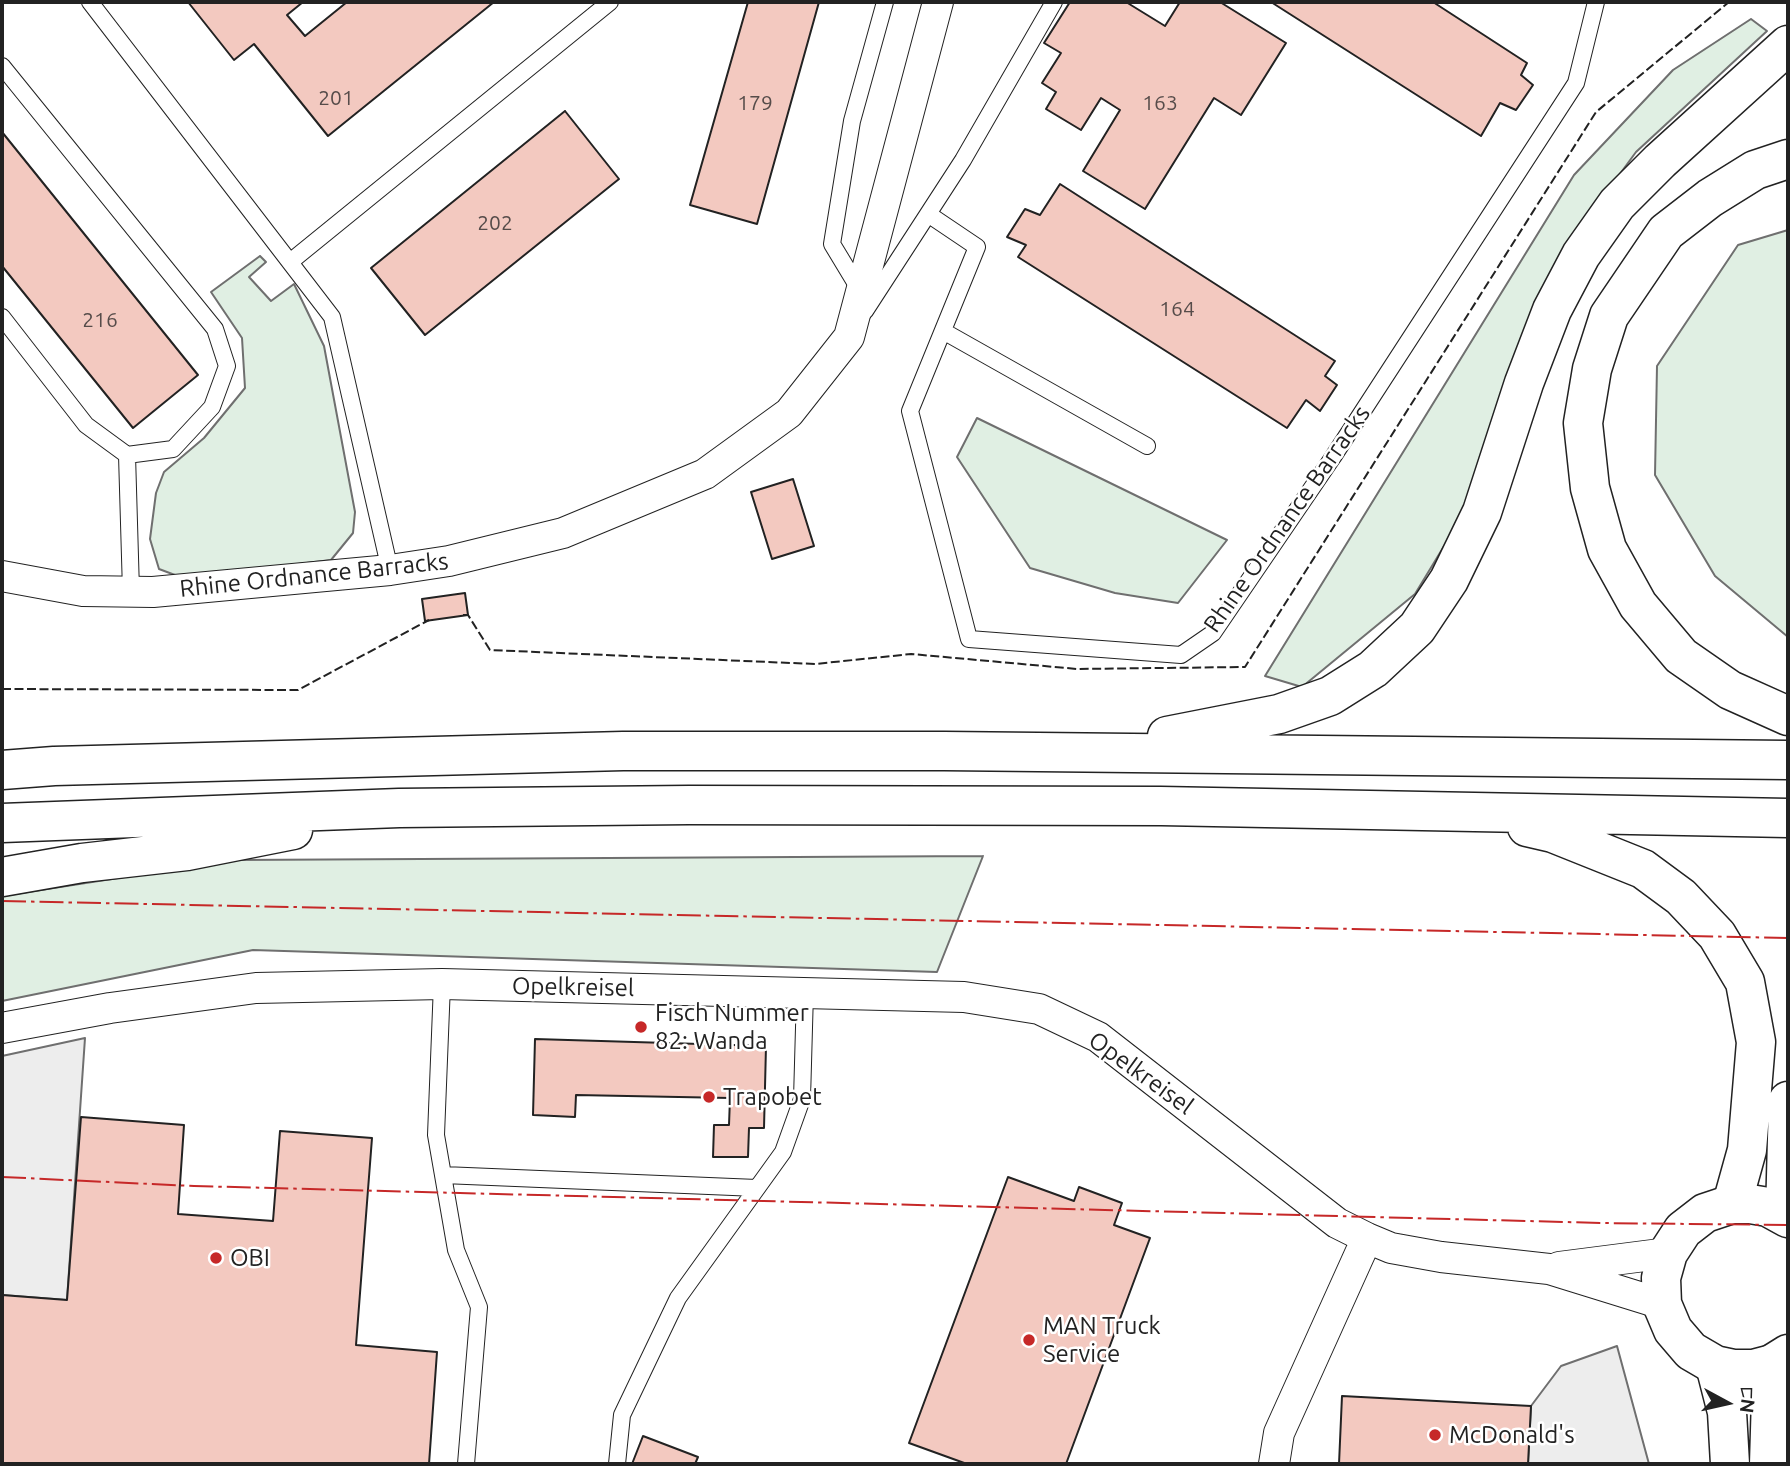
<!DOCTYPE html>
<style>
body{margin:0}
#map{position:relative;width:1790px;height:1466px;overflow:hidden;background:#fff;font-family:Ubuntu,sans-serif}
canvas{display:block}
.frame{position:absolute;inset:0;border:4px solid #222;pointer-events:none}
.north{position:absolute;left:1692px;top:1368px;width:70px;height:70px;-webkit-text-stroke:5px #fff;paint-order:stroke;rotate:98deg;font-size:19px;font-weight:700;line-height:28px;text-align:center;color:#222}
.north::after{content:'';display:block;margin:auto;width:24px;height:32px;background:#222;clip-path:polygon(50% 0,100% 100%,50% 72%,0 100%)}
</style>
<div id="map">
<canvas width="1790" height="1466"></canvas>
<div class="frame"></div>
<div class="north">N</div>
</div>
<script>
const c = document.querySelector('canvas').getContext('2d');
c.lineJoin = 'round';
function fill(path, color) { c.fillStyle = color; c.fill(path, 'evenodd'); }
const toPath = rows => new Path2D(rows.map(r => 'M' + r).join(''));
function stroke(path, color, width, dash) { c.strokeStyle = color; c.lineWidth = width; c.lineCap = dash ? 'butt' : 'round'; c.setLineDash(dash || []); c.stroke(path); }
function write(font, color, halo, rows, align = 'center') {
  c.font = font + ' Ubuntu,sans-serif'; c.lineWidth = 5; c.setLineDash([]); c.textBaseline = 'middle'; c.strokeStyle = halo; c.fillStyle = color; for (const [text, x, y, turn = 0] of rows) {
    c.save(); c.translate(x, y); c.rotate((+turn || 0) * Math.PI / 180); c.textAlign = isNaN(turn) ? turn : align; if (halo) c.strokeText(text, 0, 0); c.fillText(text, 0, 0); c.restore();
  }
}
const green = toPath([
 [1751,19,1767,31,1636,152,1559,257,1472,500,1415,594,1302,687,1265,676,1574,175,1673,70,1751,19],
 [1788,230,1788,637,1715,576,1655,475,1657,366,1738,245,1788,230],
 [260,256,266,262,249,277,271,301,294,284,324,346,355,512,353,533,331,560,183,578,159,569,150,539,156,493,164,472,204,438,245,388,242,338,211,292,260,256],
 [977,418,1227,540,1178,603,1115,593,1030,568,957,457,977,418],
 [983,856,937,972,253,950,2,1001,2,896,234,860,983,856]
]);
fill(green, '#e0efe3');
stroke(green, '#6f6f6f', 2);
const parking = toPath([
 [85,1038,67,1300,2,1295,2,1056,85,1038],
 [1617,1346,1649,1464,1528,1464,1531,1406,1561,1366,1617,1346]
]);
fill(parking, '#ededed');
stroke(parking, '#6f6f6f', 2);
const building = toPath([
 [188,2,303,2,287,15,305,36,347,2,494,2,328,136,254,44,234,60,188,2],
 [748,2,819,2,757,224,690,205,748,2],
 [1070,2,1126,2,1165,26,1180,2,1220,2,1286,43,1241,115,1214,98,1145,209,1083,171,1120,110,1101,98,1081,130,1046,109,1056,92,1042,83,1061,53,1044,43,1070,2],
 [1271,2,1433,2,1527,63,1521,75,1533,85,1516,110,1500,103,1481,136,1271,2],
 [565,111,619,179,425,335,371,268,565,111],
 [2,132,198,375,133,428,2,266,2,132],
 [1060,184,1335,361,1325,376,1337,385,1320,411,1306,400,1287,428,1018,257,1026,245,1007,237,1025,209,1040,215,1060,184],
 [793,479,814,546,772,559,751,492,793,479],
 [465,593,468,615,425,621,422,599,465,593],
 [535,1039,766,1046,764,1128,749,1128,748,1157,713,1157,714,1125,729,1125,730,1098,576,1095,575,1117,533,1115,535,1039],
 [81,1117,184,1125,178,1214,273,1221,280,1131,372,1138,356,1345,437,1352,429,1464,2,1464,2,1295,67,1300,81,1117],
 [1008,1177,1074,1201,1079,1187,1122,1203,1114,1225,1150,1238,1066,1464,967,1464,909,1443,1008,1177],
 [1342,1396,1531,1406,1528,1464,1339,1464,1342,1396],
 [643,1436,698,1457,695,1464,632,1464,643,1436]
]);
fill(building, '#f3c9c0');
stroke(building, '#222', 2);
const lane = toPath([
 [90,2,332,317,390,570],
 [2,66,215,329,227,366,212,407,173,449,127,455,86,425,2,317],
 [928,214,977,247,910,411,969,639,1181,655,1213,633,1333,457,1576,83,1596,2],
 [290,262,610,2],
 [861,292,832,244,852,121,885,2],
 [865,311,963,160,1054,2],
 [943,331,1147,446],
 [127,455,131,591],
 [442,984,436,1135,456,1250,479,1307,466,1464],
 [443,1175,757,1188],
 [617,1464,622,1415,678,1298,783,1152,802,1099,805,992]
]);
const street = toPath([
 [2,576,83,591,153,592,390,570,449,561,563,533,705,474,789,413,849,337,938,2],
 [2,1028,110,1008,256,988,442,984,964,997,1039,1009,1098,1037,1337,1223,1367,1238,1391,1248,1441,1257,1549,1269,1662,1304],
 [1559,1267,1668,1253],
 [1274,1464,1279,1433,1367,1238]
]);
const primary = toPath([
 [1788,1218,1768,1207,1750,1204,1732,1204,1705,1213,1683,1230,1668,1253,1661,1278,1662,1304,1673,1330,1691,1351,1715,1365,1734,1369,1753,1369,1772,1364,1788,1354]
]);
const highway = toPath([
 [1788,159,1755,170,1710,198,1666,232,1609,316,1592,369,1583,423,1590,488,1607,549,1638,605,1681,656,1730,690,1788,716],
 [1167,736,1279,714,1330,696,1373,669,1417,628,1449,580,1482,512,1524,383,1552,310,1581,255,1617,204,1660,161,1788,45],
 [2,770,54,766,623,751,944,751,1788,760],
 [2,823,399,808,689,805,1161,806,1788,818],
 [1527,827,1553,833,1643,869,1681,897,1717,935,1745,982,1756,1042,1747,1150,1732,1204],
 [2,877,82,863,187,851,293,830],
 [1785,1215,1788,1101],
 [1715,1365,1727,1412,1730,1464],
 [1769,1464,1772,1364]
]);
stroke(lane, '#222', 18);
stroke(street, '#222', 32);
stroke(primary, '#222', 41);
stroke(highway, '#222', 41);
stroke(lane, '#fff', 16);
stroke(street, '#fff', 30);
stroke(primary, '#fff', 38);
stroke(highway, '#fff', 38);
stroke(toPath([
 [463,615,468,615,490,650,815,664,911,654,1077,669,1245,667,1596,112,1729,2],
 [2,689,298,690,429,620]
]), '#222', 2, [9, 3.5]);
stroke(toPath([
 [2,901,1788,938],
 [2,1177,194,1186,1602,1223,1788,1225]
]), '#c62828', 2, [24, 5, 3.5, 5]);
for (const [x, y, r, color] of [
 [641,1027,7,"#c62828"],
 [709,1097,7,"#c62828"],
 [216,1258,7,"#c62828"],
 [1029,1340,7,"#c62828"],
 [1435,1435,7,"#c62828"]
]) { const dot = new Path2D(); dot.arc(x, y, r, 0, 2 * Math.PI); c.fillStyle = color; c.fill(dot); stroke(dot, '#fff', 2.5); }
write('21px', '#564c4a', null, [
 ["201",336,98],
 ["179",755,103],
 ["163",1160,103],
 ["202",495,223],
 ["164",1177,309],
 ["216",100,320]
]);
write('24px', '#222', '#fff', [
 ["Rhine Ordnance Barracks",1287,519,-55],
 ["Rhine Ordnance Barracks",314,575,-6],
 ["Opelkreisel",573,987,1],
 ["Opelkreisel",1141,1073,36]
]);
write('24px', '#222', '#fff', [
 ["Fisch Nummer",655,1013],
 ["82: Wanda",655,1041],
 ["Trapobet",723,1097],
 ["OBI",230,1258],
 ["MAN Truck",1043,1326],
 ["Service",1043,1354],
 ["McDonald's",1449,1435]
], 'left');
</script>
